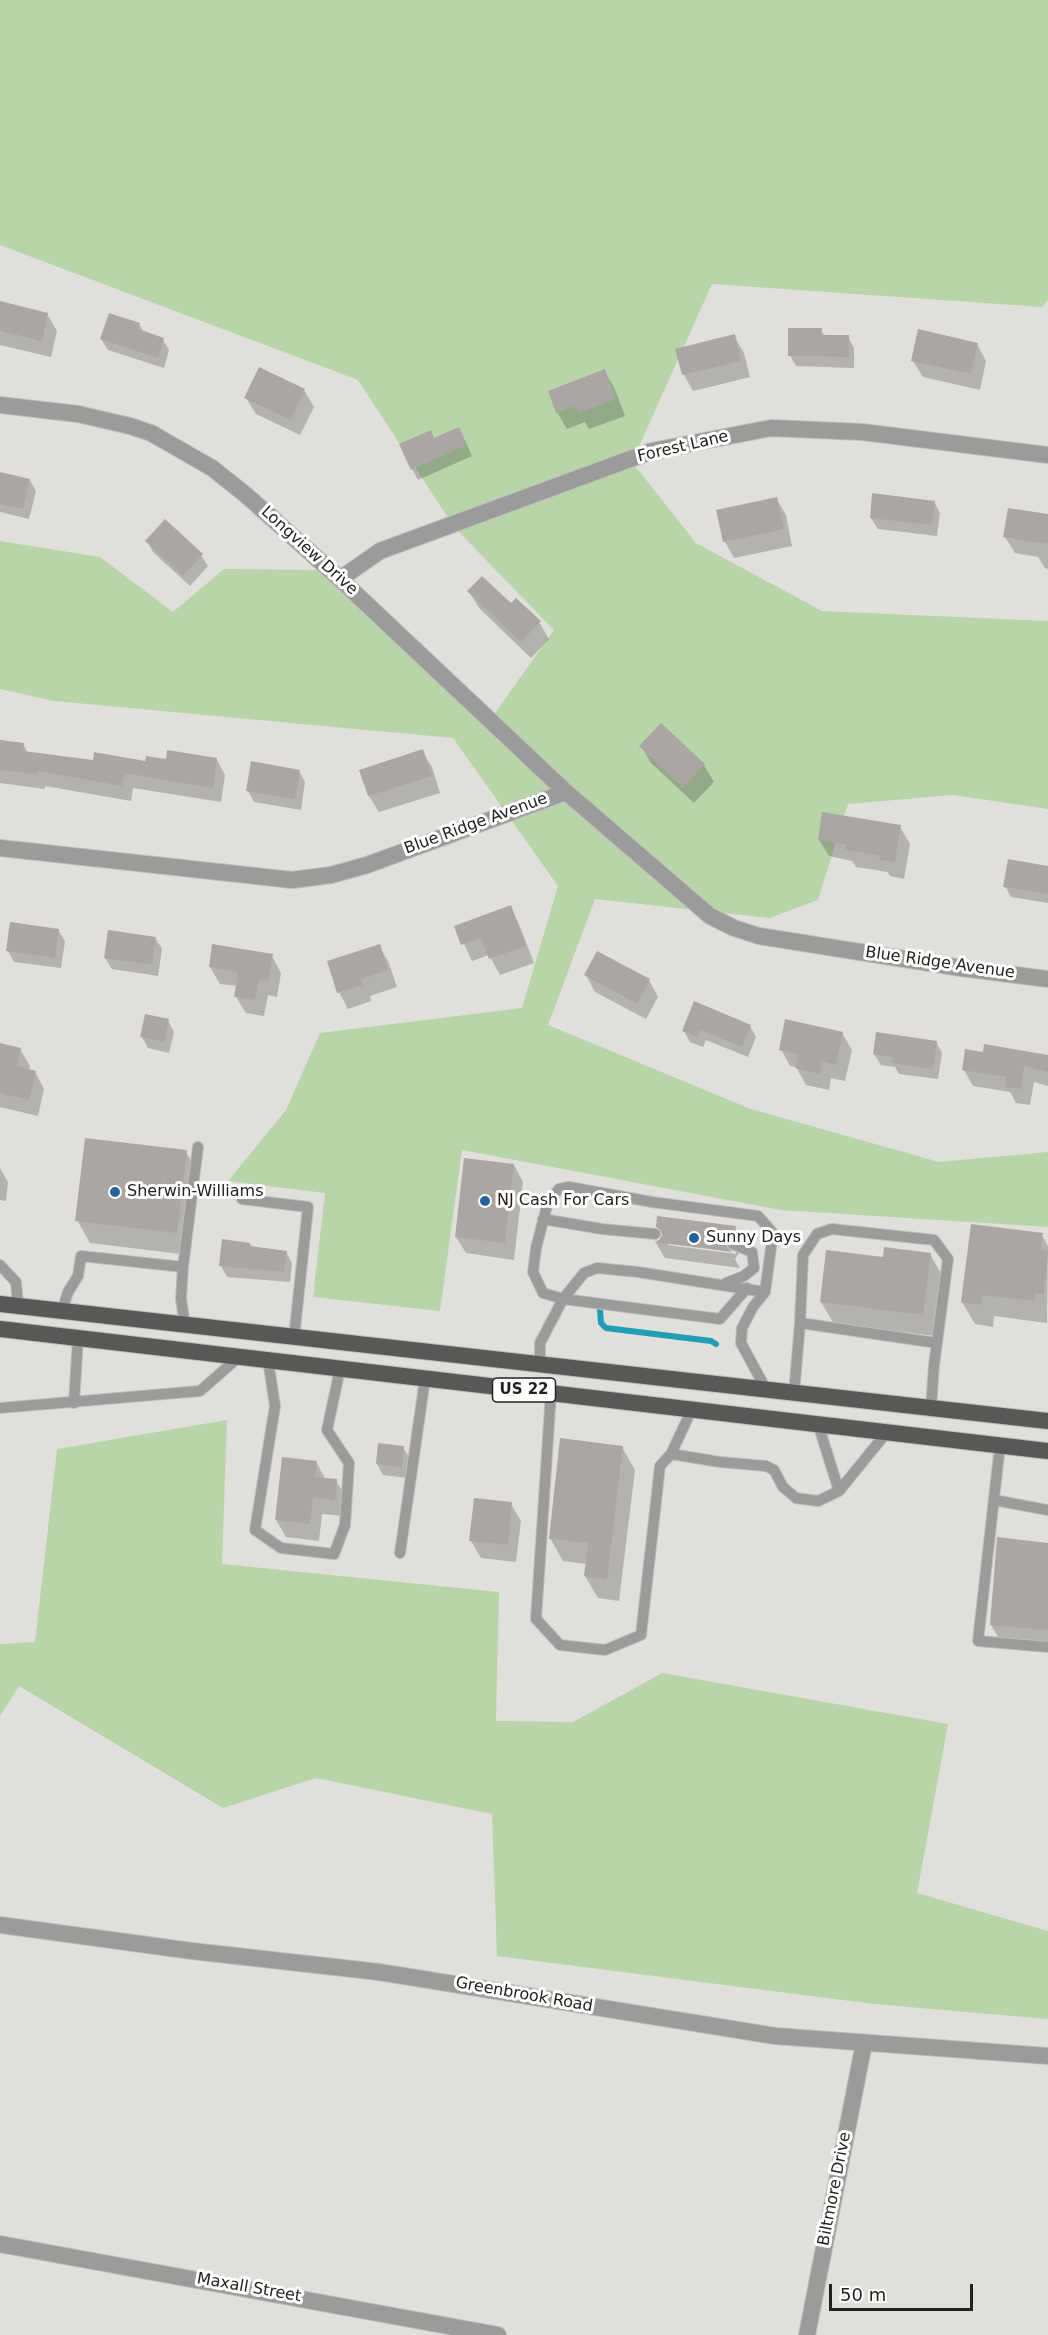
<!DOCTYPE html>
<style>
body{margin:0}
#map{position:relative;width:1048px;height:2335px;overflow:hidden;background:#e1dfdb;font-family:"DejaVu Sans",sans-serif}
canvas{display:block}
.scale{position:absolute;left:829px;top:2284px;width:144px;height:27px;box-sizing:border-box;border:3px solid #232221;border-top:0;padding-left:8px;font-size:18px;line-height:21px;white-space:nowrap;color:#232221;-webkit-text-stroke:4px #fff;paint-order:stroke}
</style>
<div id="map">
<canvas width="1048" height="2335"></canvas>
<div class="scale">50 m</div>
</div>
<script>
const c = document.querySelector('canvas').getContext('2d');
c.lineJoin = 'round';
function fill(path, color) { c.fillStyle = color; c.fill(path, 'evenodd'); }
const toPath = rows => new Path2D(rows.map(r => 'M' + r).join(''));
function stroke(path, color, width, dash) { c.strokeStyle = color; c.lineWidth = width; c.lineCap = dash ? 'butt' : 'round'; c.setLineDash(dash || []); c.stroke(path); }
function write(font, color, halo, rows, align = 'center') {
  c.font = font + ' "DejaVu Sans",sans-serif'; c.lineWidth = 6; c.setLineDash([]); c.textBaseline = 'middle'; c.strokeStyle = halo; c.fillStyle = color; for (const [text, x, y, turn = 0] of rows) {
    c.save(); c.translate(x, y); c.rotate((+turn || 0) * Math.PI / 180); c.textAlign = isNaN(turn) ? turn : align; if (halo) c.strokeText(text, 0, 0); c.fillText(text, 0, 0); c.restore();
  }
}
fill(toPath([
 [0,0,1048,0,1048,300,1042,307,712,284,632,462,696,543,822,611,1048,621,1048,809,953,795,848,804,818,900,770,918,595,899,548,1025,751,1109,939,1162,1048,1152,1048,1227,781,1210,462,1150,440,1311,313,1297,325,1193,228,1181,286,1110,320,1033,522,1008,558,886,453,738,54,701,0,689,0,541,100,557,173,612,224,569,317,570,490,720,554,630,454,527,358,380,0,245],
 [227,1420,222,1564,499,1592,496,1721,573,1722,662,1673,948,1724,917,1893,1048,1931,1048,2019,874,2004,497,1956,492,1814,316,1778,223,1808,19,1686,0,1716,0,1644,35,1642,57,1449]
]), '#b8d5a9');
fill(toPath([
 [0,303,47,314,57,331,51,357,0,345],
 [139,324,144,333,163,340,169,350,164,368,108,350,101,339],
 [821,330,825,336,848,337,854,348,854,368,796,366,790,355],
 [734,336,744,353,750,377,693,391,684,375,677,350],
 [977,344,986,361,980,390,923,377,913,361],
 [604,371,614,387,625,416,589,429,585,422,567,429,557,412],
 [304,390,314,407,300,435,256,414,246,398],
 [435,439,465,440,472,456,418,480,412,469],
 [0,473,30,480,36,491,29,519,0,512],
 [776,498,786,515,792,546,734,558,725,542,718,511],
 [934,502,940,513,937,536,878,529,871,518],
 [1048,516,1048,569,1045,568,1038,557,1015,553,1005,537],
 [147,541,201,555,208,566,190,586,153,552],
 [469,591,539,622,549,639,531,658,479,608],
 [661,725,704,765,714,782,694,803,651,763,641,746],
 [0,741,23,744,28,753,94,762,217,760,225,775,221,802,133,788,131,801,45,786,45,789,0,783],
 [422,751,432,767,440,793,379,812,369,796,361,771],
 [299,771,305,782,301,810,254,802,248,791],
 [900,827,910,844,904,879,890,876,888,872,856,867,852,861,829,856,819,840],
 [1048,867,1048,903,1011,897,1005,886],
 [510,907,519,924,534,963,500,975,489,955,472,961,456,927],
 [58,930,65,941,61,968,14,962,8,951],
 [156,939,162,949,158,976,112,969,105,958],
 [379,946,389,963,397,987,370,996,371,1001,348,1009,339,992],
 [272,956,281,973,277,997,268,995,264,1016,246,1013,236,997,238,986,220,984,210,967],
 [586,975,649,980,658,997,646,1019,595,992],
 [168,1021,174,1032,169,1053,148,1048,142,1037],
 [750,1026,756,1037,748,1057,706,1040,703,1047,690,1042,684,1031],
 [842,1033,852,1050,845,1081,831,1078,829,1090,806,1085,796,1067,790,1066,781,1049],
 [936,1042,942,1053,938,1079,899,1074,895,1067,881,1065,874,1054],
 [0,1044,20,1049,30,1066,29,1071,35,1072,44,1089,38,1116,0,1107],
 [984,1054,1048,1056,1048,1086,1034,1082,1030,1105,1016,1103,1010,1092,973,1086,964,1070],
 [186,1152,199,1174,189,1255,90,1243,77,1220],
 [514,1165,523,1182,514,1260,466,1253,456,1237],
 [0,1168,8,1182,6,1201,0,1200],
 [657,1226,735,1228,744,1245,743,1253,738,1254,735,1259,740,1268,665,1258,656,1243,663,1237],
 [668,1242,736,1251,736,1254,668,1245],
 [1042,1235,1048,1246,1047,1323,994,1316,993,1327,975,1324,962,1302],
 [250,1244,252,1247,286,1252,292,1263,290,1282,227,1277,221,1266],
 [930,1254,943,1277,936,1336,834,1324,821,1302],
 [622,1447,635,1470,619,1601,598,1598,585,1576,587,1564,563,1561,550,1538],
 [403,1448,410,1458,407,1478,383,1475,377,1464],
 [316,1462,326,1480,336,1481,346,1497,343,1516,322,1514,319,1541,286,1537,276,1520],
 [511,1504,521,1521,516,1562,481,1558,471,1541],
 [1048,1544,1048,1651,1004,1647,991,1625]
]), '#0003');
stroke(toPath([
 [600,1310,601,1323,606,1328,711,1341,716,1344]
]), '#209eb4', 6);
fill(toPath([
 [0,301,48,313,42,341,0,331],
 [109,313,140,323,138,329,164,338,158,358,100,339],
 [788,328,822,328,821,335,849,335,849,357,788,356],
 [918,329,978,343,971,374,911,361],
 [735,334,741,361,682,375,675,349],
 [259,367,305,389,291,420,244,398],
 [605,369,616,399,578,413,575,406,556,413,548,391],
 [459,427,467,445,411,470,399,444,431,430,434,438],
 [0,472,30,479,23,509,0,504],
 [872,493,935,501,932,525,870,518],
 [777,497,784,529,723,542,716,510],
 [1008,508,1048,514,1048,544,1003,537],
 [165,519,203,554,183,576,145,541],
 [482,576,511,603,516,598,541,621,521,642,467,591],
 [661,723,705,764,683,788,639,746],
 [0,740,24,743,23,751,93,760,94,752,145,761,146,756,166,759,167,750,217,758,213,788,125,773,122,786,37,771,37,774,0,770],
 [423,749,432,776,368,796,359,770],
 [251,761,300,770,295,799,246,791],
 [822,812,901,825,895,862,879,860,880,856,845,850,846,845,818,840],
 [1008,859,1048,866,1048,894,1003,887],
 [511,905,526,946,489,959,481,938,461,945,454,926],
 [10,922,59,929,55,958,6,951],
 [108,930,156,937,152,965,104,958],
 [212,944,273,954,268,981,259,979,255,1000,234,997,238,972,209,967],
 [380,944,388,970,361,979,363,985,337,993,327,961],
 [597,951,650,979,637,1004,584,975],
 [694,1001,751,1025,742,1047,700,1030,697,1037,682,1031],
 [145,1014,169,1019,164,1042,140,1037],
 [785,1019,843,1032,836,1065,822,1062,820,1074,795,1068,798,1054,779,1050],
 [876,1032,937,1041,933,1069,891,1063,892,1057,873,1054],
 [0,1043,21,1048,17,1066,36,1071,29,1100,0,1093],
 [984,1044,1048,1055,1048,1072,1024,1066,1021,1089,1005,1087,1006,1077,962,1070,965,1049,983,1052],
 [85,1138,187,1150,177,1233,75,1221],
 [464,1158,514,1164,505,1243,455,1237],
 [657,1216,736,1226,734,1237,729,1238,726,1242,727,1248,732,1252,654,1242,659,1240,662,1235,662,1230,656,1227],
 [971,1224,1043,1233,1041,1250,1048,1251,1044,1294,1035,1293,1035,1301,982,1295,981,1305,961,1302],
 [222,1239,250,1243,250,1246,287,1251,284,1272,219,1266],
 [884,1247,931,1253,923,1315,820,1302,826,1250,883,1257],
 [560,1438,623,1446,607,1580,584,1576,588,1543,549,1539],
 [378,1443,404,1446,402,1468,376,1464],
 [282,1457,317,1461,315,1477,337,1479,335,1500,313,1498,310,1524,275,1520],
 [474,1498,512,1502,508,1545,469,1541],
 [997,1537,1048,1543,1048,1630,990,1625]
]), '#aaa6a4');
const service = toPath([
 [242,1199,308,1207,294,1338],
 [543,1219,602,1229,655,1234],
 [0,1265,16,1282,18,1306],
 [726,1283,744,1276,754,1268,752,1252,733,1244],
 [747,1288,720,1319,563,1299,543,1293,533,1272,536,1248,548,1202,559,1189,569,1187,652,1202,758,1216,773,1233,765,1292],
 [62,1311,68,1292,78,1276,81,1256,183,1267],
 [800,1323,937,1343],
 [185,1325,181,1299,183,1267,198,1147],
 [268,1360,275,1406,255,1530,281,1548,334,1554,345,1525,349,1463,327,1430,340,1369],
 [540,1366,540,1343,563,1299,584,1273,597,1268,638,1272,765,1292,753,1307,742,1328,741,1343,767,1391],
 [551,1393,536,1619,560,1645,605,1650,641,1635,660,1466,671,1454],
 [794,1393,800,1323,803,1255,817,1234,832,1229,934,1240,948,1259,934,1365,931,1408],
 [74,1403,78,1338],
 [0,1408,200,1391,239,1357],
 [692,1409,671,1454,720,1462,766,1466,774,1470,783,1487,796,1498,818,1501,839,1491],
 [818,1424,839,1491,887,1432],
 [1000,1445,978,1641,1048,1647],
 [994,1500,1048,1510],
 [400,1553,425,1379]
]);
const minor = toPath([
 [0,405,78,414,130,426,151,433,212,468,246,495,340,579,566,792],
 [340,579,380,551,652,451,771,428,862,432,1048,455],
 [0,848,292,880,331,875,367,865,566,792,710,916,734,928,759,936,961,968,1048,979],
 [0,1925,192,1951,379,1972,775,2036,1048,2056],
 [0,2244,498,2335],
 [807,2335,864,2043]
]);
const trunk = toPath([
 [0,1304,1048,1421],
 [0,1329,1048,1451]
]);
stroke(service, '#bfbdba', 12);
stroke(minor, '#bfbdba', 18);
stroke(trunk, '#bfbdba', 18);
stroke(service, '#9a9b9a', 10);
stroke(minor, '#9a9b9a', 16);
stroke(trunk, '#585956', 16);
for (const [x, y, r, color] of [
 [115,1192,6,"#26639a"],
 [485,1201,6,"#26639a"],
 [694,1238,6,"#26639a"]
]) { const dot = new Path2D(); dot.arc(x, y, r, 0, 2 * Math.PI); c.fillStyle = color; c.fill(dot); stroke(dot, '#fff', 2); }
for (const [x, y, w] of [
 [524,1390,63]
]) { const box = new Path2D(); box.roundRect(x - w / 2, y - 12, w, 24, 4.5); c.fillStyle = '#fff'; c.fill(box); stroke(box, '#232221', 1.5); }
write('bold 15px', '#232221', null, [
 ["US 22",524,1390]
]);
write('16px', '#232221', '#fff', [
 ["Forest Lane",683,447,-13],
 ["Longview Drive",309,551,42],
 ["Blue Ridge Avenue",476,824,-20],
 ["Blue Ridge Avenue",940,963,8],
 ["Greenbrook Road",524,1995,10],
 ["Biltmore Drive",835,2189,-79],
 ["Maxall Street",249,2288,10]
]);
write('16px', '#232221', '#fff', [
 ["Sherwin-Williams",127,1192],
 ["NJ Cash For Cars",497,1201],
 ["Sunny Days",706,1238]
], 'left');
</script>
